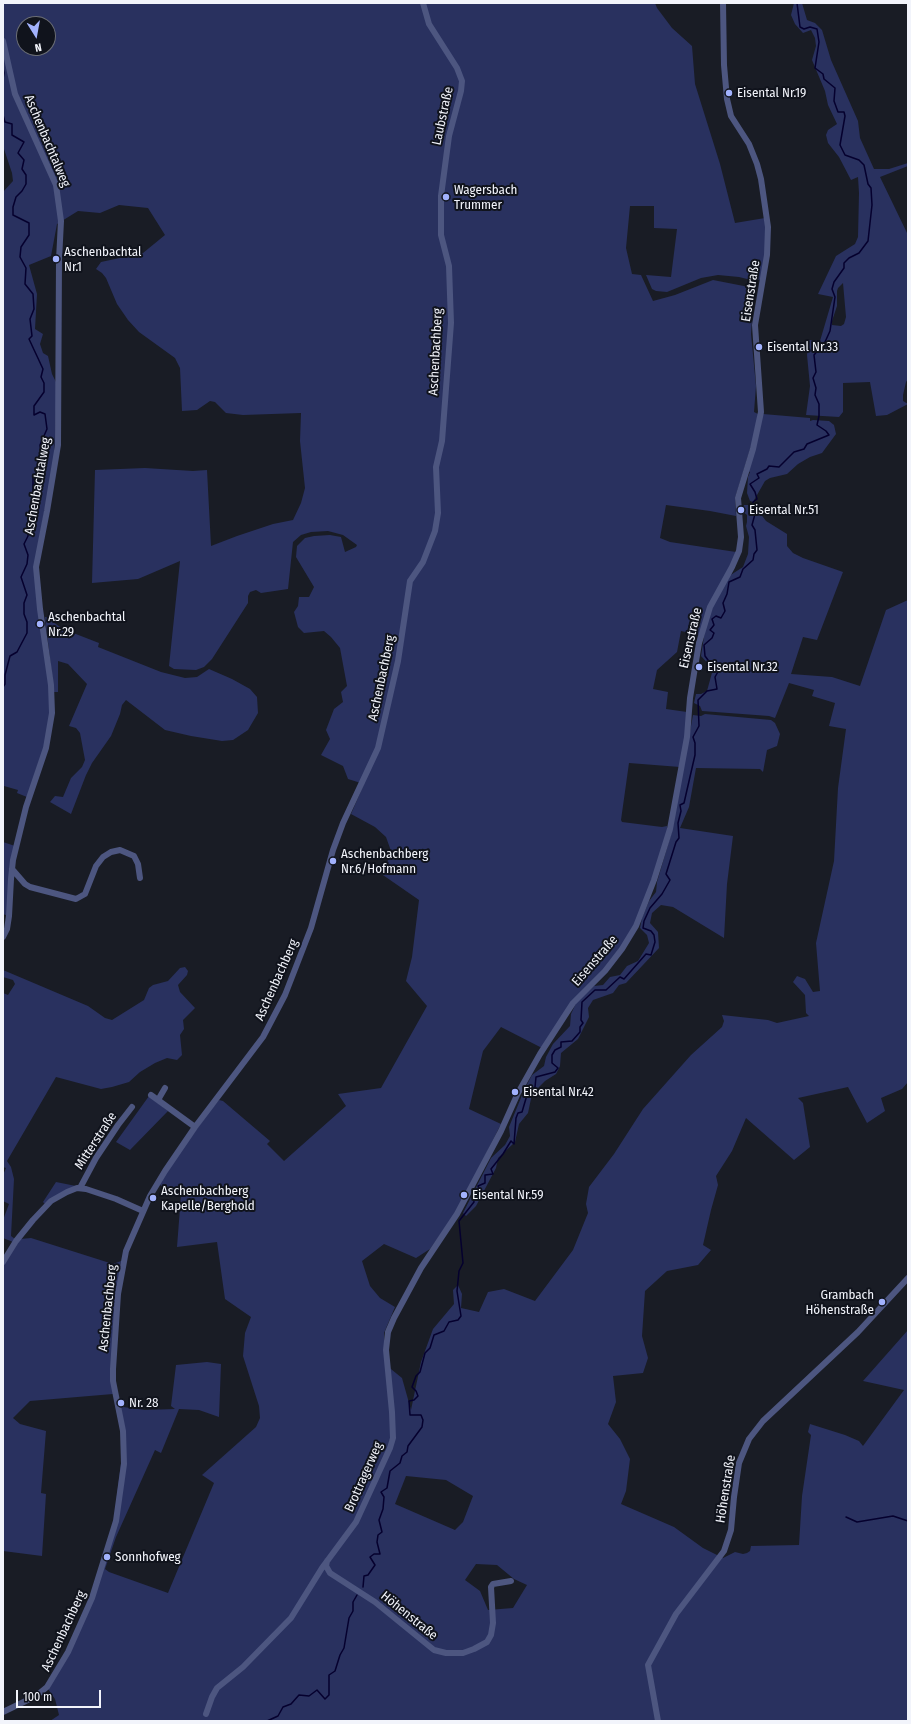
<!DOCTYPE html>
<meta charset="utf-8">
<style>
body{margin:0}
#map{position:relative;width:911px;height:1724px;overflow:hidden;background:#191c25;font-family:"Fira Sans Condensed",sans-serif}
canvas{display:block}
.frame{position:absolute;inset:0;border:4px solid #f2f4fb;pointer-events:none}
.north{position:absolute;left:16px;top:16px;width:40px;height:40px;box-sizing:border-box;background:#10131c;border:1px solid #6a6d75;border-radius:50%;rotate:169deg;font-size:11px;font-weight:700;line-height:16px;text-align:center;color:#f2f4fb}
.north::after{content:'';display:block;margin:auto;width:14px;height:18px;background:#a2b2fd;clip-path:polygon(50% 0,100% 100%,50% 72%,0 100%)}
.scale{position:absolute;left:16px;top:1690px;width:85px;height:18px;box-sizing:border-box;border:2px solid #f2f4fb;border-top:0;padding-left:5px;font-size:12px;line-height:14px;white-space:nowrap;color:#f2f4fb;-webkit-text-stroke:3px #10131c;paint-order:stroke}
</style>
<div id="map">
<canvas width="911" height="1724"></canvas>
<div class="frame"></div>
<div class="north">N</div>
<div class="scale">100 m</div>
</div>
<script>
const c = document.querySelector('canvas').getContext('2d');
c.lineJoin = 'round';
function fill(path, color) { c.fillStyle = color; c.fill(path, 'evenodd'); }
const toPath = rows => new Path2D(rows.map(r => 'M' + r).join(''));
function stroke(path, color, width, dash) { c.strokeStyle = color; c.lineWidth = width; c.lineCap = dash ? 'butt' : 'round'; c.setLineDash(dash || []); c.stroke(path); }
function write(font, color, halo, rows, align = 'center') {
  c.font = font + ' "Fira Sans Condensed",sans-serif'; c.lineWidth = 4; c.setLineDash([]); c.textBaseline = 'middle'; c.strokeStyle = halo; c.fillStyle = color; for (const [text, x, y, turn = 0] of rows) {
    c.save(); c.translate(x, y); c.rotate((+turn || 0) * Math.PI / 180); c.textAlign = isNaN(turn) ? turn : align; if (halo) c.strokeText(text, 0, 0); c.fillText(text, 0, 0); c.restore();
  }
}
fill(toPath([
 [3,3,655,3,657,8,672,28,692,46,695,84,720,164,735,223,765,218,766,238,765,262,761,279,755,281,739,277,718,275,701,278,667,292,656,291,652,289,646,275,671,277,677,229,654,228,654,206,630,206,626,248,632,274,641,275,653,301,675,295,713,280,754,288,751,334,756,386,754,412,758,414,755,433,735,498,736,516,710,511,666,505,660,538,670,542,736,552,737,554,707,610,700,635,681,631,677,652,657,670,653,689,668,692,666,709,687,712,687,724,680,767,629,763,621,820,622,822,662,827,667,826,667,832,653,878,634,926,620,949,606,967,577,996,542,1048,501,1027,483,1051,469,1109,501,1124,457,1211,430,1249,416,1258,384,1244,362,1261,370,1286,380,1298,395,1307,384,1333,384,1351,386,1365,402,1378,411,1410,421,1362,433,1329,454,1304,453,1290,458,1285,462,1294,461,1308,479,1312,488,1292,504,1289,535,1301,573,1250,588,1213,586,1204,589,1187,614,1154,643,1109,691,1055,722,1027,724,1021,722,1015,768,1020,777,1023,809,1016,806,1013,805,995,793,982,797,976,805,979,813,992,820,991,816,943,834,861,838,788,846,729,829,726,835,703,812,696,814,690,789,683,775,718,769,716,702,711,700,706,694,703,696,694,701,694,707,691,713,669,701,656,706,624,715,601,725,581,729,576,743,567,748,554,749,537,746,526,747,522,747,515,742,511,744,505,748,505,755,509,757,514,760,513,766,521,787,534,787,546,793,553,803,558,843,572,817,640,803,637,791,674,832,677,860,686,886,610,908,600,908,1082,902,1089,881,1098,885,1111,867,1123,848,1087,798,1098,803,1103,810,1147,794,1160,746,1118,732,1151,716,1176,718,1185,711,1210,703,1245,711,1250,698,1265,667,1271,645,1291,642,1336,648,1358,643,1373,613,1376,616,1402,608,1424,620,1439,630,1459,626,1491,621,1504,674,1527,703,1548,723,1558,735,1552,743,1554,747,1553,750,1551,751,1546,799,1545,802,1496,811,1435,808,1432,810,1424,845,1435,859,1441,863,1446,904,1390,863,1381,908,1330,908,1721,50,1721,59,1715,55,1699,46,1686,62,1660,80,1622,95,1584,113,1527,122,1455,121,1432,115,1404,120,1403,123,1407,145,1410,175,1409,171,1406,176,1365,207,1362,221,1364,219,1417,199,1410,179,1409,161,1453,155,1450,116,1537,105,1569,109,1572,168,1593,214,1483,202,1475,256,1427,260,1418,259,1406,243,1356,245,1333,251,1317,225,1299,217,1242,177,1247,181,1195,184,1194,185,1192,164,1188,161,1186,159,1182,211,1109,219,1100,223,1101,270,1141,267,1144,284,1161,346,1106,338,1094,381,1088,427,1006,406,981,412,957,419,900,380,873,387,863,391,851,386,837,375,827,351,814,364,784,348,779,343,766,321,755,330,739,326,730,334,709,343,702,341,692,347,686,340,648,331,637,324,631,304,633,298,627,294,612,298,606,299,597,309,597,314,587,296,557,297,546,305,538,314,536,330,535,341,537,345,552,356,547,357,545,343,535,328,531,311,532,301,535,293,542,288,589,261,593,256,590,250,592,248,596,248,603,212,659,204,667,196,670,174,669,169,666,180,561,138,579,92,583,95,470,145,468,193,471,207,470,211,546,237,536,273,524,293,520,301,503,305,488,300,441,301,413,243,415,226,413,215,402,210,401,197,410,182,411,180,368,175,358,139,332,128,320,117,304,106,278,102,273,96,269,101,262,143,253,165,235,148,208,119,205,100,213,78,211,57,224,51,256,29,265,37,294,35,329,43,334,40,344,43,353,48,356,52,374,57,384,54,460,34,567,38,609,49,685,51,712,44,747,27,797,17,793,18,790,4,786,3,789,3,192,13,181,12,173,3,146],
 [24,24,48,24,48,48,24,48],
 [406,1476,446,1480,473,1496,463,1522,455,1530,395,1504],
 [476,1564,497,1565,514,1579,527,1585,513,1608,488,1610,480,1591,465,1580],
 [794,3,802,3,807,20,815,23,822,30,831,60,858,121,860,138,874,169,889,169,908,163,908,166,880,177,908,235,908,379,906,382,903,395,903,401,908,404,887,415,876,416,870,382,843,383,843,412,839,417,806,415,810,386,807,355,809,340,820,341,833,297,818,294,836,256,855,244,858,237,859,193,858,177,851,180,839,157,828,143,826,135,828,130,837,124,828,105,825,91,812,60,816,46,815,38,811,30,803,33,795,24,791,15],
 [843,283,846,317,844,324,841,326,832,325,832,321,837,306,837,291,838,288],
 [763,414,810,418,810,421,813,420,829,421,834,425,836,434,822,453,810,457,798,464,787,474,770,478,765,481,753,502,750,501,747,493,748,477,750,472,748,471],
 [45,617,46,617,63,629,99,643,98,647,161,672,185,678,197,677,209,669,232,679,250,689,257,697,258,713,248,730,233,740,222,741,191,736,165,730,126,700,122,705,120,714,111,736,92,763,86,775,71,814,50,802,55,796,63,797,71,778,82,767,85,760,80,733,76,728,69,726,87,684,68,664,58,661,58,692,54,692],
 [705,714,771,720,775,723,780,734,777,746,767,750,763,772,760,769,696,768,689,807,680,828,733,836,727,884,724,938,673,907,661,905,652,913,650,923,658,932,659,948,626,983,619,985,613,993,593,1000,588,1008,589,1017,578,1039,561,1053,560,1066,556,1074,545,1081,532,1094,528,1113,519,1124,515,1142,498,1158,496,1168,476,1206,466,1216,463,1213,491,1158,505,1145,510,1136,509,1127,525,1088,532,1075,544,1066,546,1057,553,1044,570,1026,571,1014,577,1001,594,986,603,985,610,977,620,975,627,966,638,961,649,943,647,935,640,928,642,918,649,901,656,892,657,882,672,831,693,715,701,716],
 [3,842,15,846,8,916,3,914],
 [185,967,188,971,187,975,178,985,180,992,195,1008,183,1020,184,1029,180,1035,182,1055,177,1060,167,1058,155,1063,140,1072,129,1082,112,1087,101,1089,56,1077,7,1161,11,1167,14,1179,11,1236,15,1239,13,1242,3,1238,3,1220,9,1204,3,1201,3,1175,6,1168,3,1167,3,993,8,995,15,984,13,980,3,977,3,970,88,1006,105,1018,112,1020,144,1000,149,988,153,985,168,981,180,968],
 [149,1096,168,1111,130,1150,116,1142],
 [56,1182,76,1186,45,1204,43,1202],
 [31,1238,113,1264,121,1261,116,1294,113,1394,30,1401,13,1418,20,1424,46,1431,41,1493,46,1494,42,1556,3,1551,3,1265,20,1239]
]), '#29315f');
stroke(toPath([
 [3,68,4,73,3,79],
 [3,115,5,122,12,124,12,135,24,142,18,153,24,160,22,169,26,175,26,184,22,191,16,197,13,207,13,215,29,223,29,235,21,247,20,257,26,268,25,284,33,294,34,309,30,319,32,336,29,339,43,369,41,377,44,383,44,392,34,406,34,415,40,412,45,414,47,429,40,445,41,452,39,462,40,469,33,476,33,502,31,521,28,528,28,536,24,544,28,555,27,564,21,577,27,595,24,603,24,614,27,622,27,633,17,652,10,656,5,675,5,684,3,687],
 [846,1517,857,1522,893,1516,908,1521],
 [363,1587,364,1576,368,1575,375,1565,370,1557,374,1554,380,1554,377,1542,378,1535,382,1532,379,1520,383,1509,384,1497,381,1492,387,1488,390,1471,400,1463,402,1456,407,1452,408,1446,422,1427,423,1420,421,1415,410,1415,409,1401,414,1400,418,1396,416,1391,412,1387,416,1376,420,1372,425,1353,430,1348,434,1335,444,1331,449,1322,458,1320,461,1316,457,1291,459,1271,463,1263,459,1221,474,1202,473,1196,477,1196,480,1191,478,1186,485,1183,485,1175,493,1174,491,1169,503,1154,511,1141,514,1144,516,1118,518,1113,522,1112,527,1095,535,1087,536,1077,555,1072,558,1068,552,1063,552,1055,555,1050,561,1047,561,1042,572,1041,580,1032,580,1027,583,1023,581,1020,582,1002,595,990,606,990,620,977,624,979,646,954,651,955,655,942,654,935,651,931,643,928,644,921,650,908,662,894,670,880,666,874,676,842,679,838,678,823,681,811,680,805,684,803,695,755,695,743,693,737,699,726,698,700,707,691,717,689,715,677,720,668,708,660,705,656,704,645,712,638,714,633,710,630,714,625,712,619,716,616,721,618,725,611,723,603,727,594,729,582,740,577,743,569,753,560,754,554,757,550,755,530,752,525,755,514,752,510,753,502,757,499,755,492,750,484,759,478,757,474,767,469,769,466,779,467,794,452,804,449,807,444,829,435,826,431,817,425,819,416,819,404,815,395,816,388,813,378,816,372,814,355,825,342,830,331,835,297,832,289,834,282,844,268,844,263,849,258,859,253,868,241,872,205,871,188,868,184,864,165,859,160,845,155,840,145,845,116,844,112,838,112,834,101,835,88,824,79,823,74,815,68,819,42,817,29,810,27,804,29,800,27,797,3],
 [267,1721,278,1716,283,1707,291,1704,299,1695,309,1696,317,1690,325,1699,329,1695,329,1675,335,1671,340,1655,344,1648,349,1618,353,1611,353,1602,357,1595]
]), '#05002e', 1.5);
stroke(toPath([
 [3,41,15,94,56,185,61,221,59,260,58,445,47,511,36,567,40,609,51,685,52,713,46,748,26,807,13,860,11,879,9,916,7,929,3,937],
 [12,869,25,884,30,887,76,899,85,894,96,866,103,857,111,852,120,850,134,856,138,864,140,878],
 [151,1095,195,1127],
 [158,1100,165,1088],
 [80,1188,96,1158,118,1125,132,1107],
 [3,1262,16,1241,33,1220,51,1201,67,1192,77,1188,86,1189,116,1199,143,1211],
 [327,1561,326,1566,330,1573,375,1602,434,1650,446,1653,463,1653,474,1649,487,1642,491,1635,493,1623,491,1587,493,1584,511,1581],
 [3,1712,36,1696,47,1687,68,1652,92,1598,116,1521,124,1464,123,1431,113,1381,113,1369,118,1294,126,1251,150,1196,165,1171,195,1127,263,1037,285,995,311,928,333,850,343,823,378,748,398,661,410,581,423,562,435,531,438,513,436,467,442,441,451,323,449,266,441,235,441,196,449,136,461,91,462,81,457,68,429,24,423,3],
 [206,1714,212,1697,217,1688,243,1667,291,1618,322,1568,356,1522,390,1448,393,1438,392,1412,386,1350,388,1332,394,1318,421,1268,457,1214,501,1131,518,1093,540,1054,573,1003,605,971,622,949,636,926,654,880,670,829,687,737,690,698,699,643,710,607,732,567,739,551,741,537,738,498,753,449,761,412,755,325,767,255,768,227,761,179,757,164,749,144,731,116,727,99,724,65,723,3],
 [658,1721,648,1665,676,1614,724,1551,731,1530,734,1497,739,1463,749,1439,763,1421,858,1332,908,1278]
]), '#4d5680', 6);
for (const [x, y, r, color] of [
 [729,93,4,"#a2b2fd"],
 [446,197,4,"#a2b2fd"],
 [56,259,4,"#a2b2fd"],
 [759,347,4,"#a2b2fd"],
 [741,510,4,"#a2b2fd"],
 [40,624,4,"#a2b2fd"],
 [699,667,4,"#a2b2fd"],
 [333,861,4,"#a2b2fd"],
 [515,1092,4,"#a2b2fd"],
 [464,1195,4,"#a2b2fd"],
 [153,1198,4,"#a2b2fd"],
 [882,1302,4,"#a2b2fd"],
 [121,1403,4,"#a2b2fd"],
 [107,1557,4,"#a2b2fd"]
]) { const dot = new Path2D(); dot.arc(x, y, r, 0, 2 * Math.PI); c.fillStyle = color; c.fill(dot); stroke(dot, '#10131c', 1.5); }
write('13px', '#f2f4fb', '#10131c', [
 ["Eisental Nr.19",737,93],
 ["Wagersbach",454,190],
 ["Trummer",454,205],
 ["Aschenbachtal",64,252],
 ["Nr.1",64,267],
 ["Eisental Nr.33",767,347],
 ["Eisental Nr.51",749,510],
 ["Aschenbachtal",48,617],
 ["Nr.29",48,632],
 ["Eisental Nr.32",707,667],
 ["Aschenbachberg",341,854],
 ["Nr.6/Hofmann",341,869],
 ["Eisental Nr.42",523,1092],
 ["Aschenbachberg",161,1191],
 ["Kapelle/Berghold",161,1206],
 ["Eisental Nr.59",472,1195],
 ["Grambach",874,1295,"right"],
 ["Höhenstraße",874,1310,"right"],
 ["Nr. 28",129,1403],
 ["Sonnhofweg",115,1557]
], 'left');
write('13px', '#f2f4fb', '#10131c', [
 ["Laubstraße",443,116,-78],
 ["Aschenbachtalweg",47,141,67],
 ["Eisenstraße",751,291,-81],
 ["Aschenbachberg",436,352,-87],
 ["Aschenbachtalweg",38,486,-80],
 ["Eisenstraße",691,638,-77],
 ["Aschenbachberg",382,678,-78],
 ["Eisenstraße",595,961,-49],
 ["Aschenbachberg",277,980,-66],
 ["Mitterstraße",96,1141,-57],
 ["Aschenbachberg",108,1308,-84],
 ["Brottragerweg",364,1477,-66],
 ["Höhenstraße",726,1489,-81],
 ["Höhenstraße",409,1616,39],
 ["Aschenbachberg",64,1631,-65]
]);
</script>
